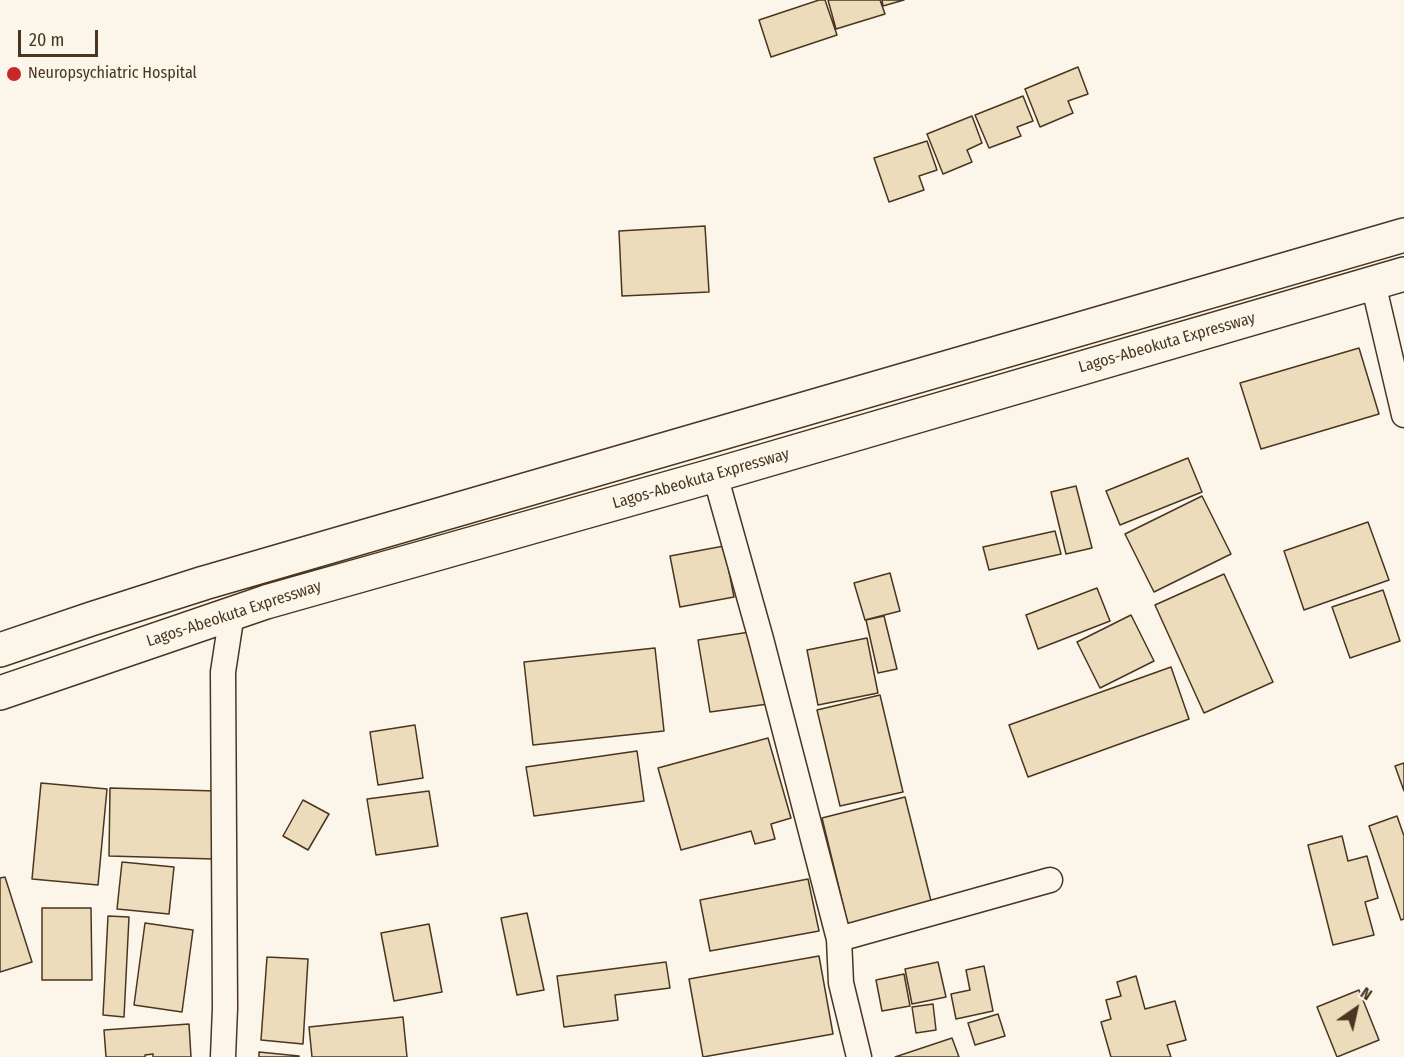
<!DOCTYPE html>
<style>
body{margin:0}
#map{position:relative;width:1404px;height:1057px;overflow:hidden;background:#fbf6e9;font-family:"Fira Sans Condensed",sans-serif}
canvas{display:block}
.north{position:absolute;left:1326px;top:979px;width:60px;height:60px;-webkit-text-stroke:4px #fbf6e9;paint-order:stroke;rotate:34deg;font-size:16px;font-weight:700;line-height:24px;text-align:center;color:#4a3520}
.north::after{content:'';display:block;margin:auto;width:21px;height:27px;background:#4a3520;clip-path:polygon(50% 0,100% 100%,50% 72%,0 100%)}
.scale{position:absolute;left:18px;top:30px;width:80px;height:27px;box-sizing:border-box;border:3px solid #4a3520;border-top:0;padding-left:8px;font-size:18px;line-height:21px;white-space:nowrap;color:#4a3520;-webkit-text-stroke:4px #fbf6e9;paint-order:stroke}
</style>
<div id="map">
<canvas width="1404" height="1057"></canvas>
<div class="north">N</div>
<div class="scale">20 m</div>
</div>
<script>
const c = document.querySelector('canvas').getContext('2d');
c.lineJoin = 'round';
function fill(path, color) { c.fillStyle = color; c.fill(path, 'evenodd'); }
const toPath = rows => new Path2D(rows.map(r => 'M' + r).join(''));
function stroke(path, color, width, dash) { c.strokeStyle = color; c.lineWidth = width; c.lineCap = dash ? 'butt' : 'round'; c.setLineDash(dash || []); c.stroke(path); }
function write(font, color, halo, rows, align = 'center') {
  c.font = font + ' "Fira Sans Condensed",sans-serif'; c.lineWidth = 4.5; c.setLineDash([]); c.textBaseline = 'middle'; c.strokeStyle = halo; c.fillStyle = color; for (const [text, x, y, turn = 0] of rows) {
    c.save(); c.translate(x, y); c.rotate((+turn || 0) * Math.PI / 180); c.textAlign = isNaN(turn) ? turn : align; if (halo) c.strokeText(text, 0, 0); c.fillText(text, 0, 0); c.restore();
  }
}
const building = toPath([
 [819,0,825,0,837,35,771,57,759,20,819,0],
 [828,0,880,0,885,14,836,29,828,0],
 [882,0,904,0,883,6,882,0],
 [1078,67,1088,94,1068,101,1073,113,1040,127,1025,89,1078,67],
 [1023,96,1033,121,1017,127,1021,136,989,148,975,115,1023,96],
 [972,116,982,143,967,150,972,162,943,174,927,134,972,116],
 [927,141,937,170,919,176,924,190,889,202,874,158,927,141],
 [705,226,709,292,622,296,619,231,705,226],
 [1359,348,1379,414,1261,449,1240,383,1359,348],
 [1188,458,1202,492,1120,525,1106,491,1188,458],
 [1076,486,1092,548,1066,554,1051,492,1076,486],
 [1202,496,1231,554,1154,592,1125,534,1202,496],
 [1368,522,1389,580,1304,610,1284,551,1368,522],
 [1055,531,1061,554,989,570,983,547,1055,531],
 [724,546,734,597,680,607,670,556,724,546],
 [890,573,900,611,865,620,854,583,890,573],
 [1224,574,1273,682,1204,713,1155,605,1224,574],
 [1097,588,1110,621,1038,649,1026,615,1097,588],
 [1383,590,1400,641,1350,658,1332,607,1383,590],
 [1131,615,1154,661,1100,688,1077,642,1131,615],
 [884,616,897,669,878,673,866,620,884,616],
 [756,631,768,704,710,712,698,640,756,631],
 [867,638,878,693,818,705,807,650,867,638],
 [655,648,664,731,533,745,524,662,655,648],
 [1171,667,1189,719,1028,777,1009,725,1171,667],
 [880,695,903,792,840,806,817,710,880,695],
 [415,725,423,778,378,785,370,732,415,725],
 [768,738,791,818,771,824,775,839,755,844,751,831,681,850,658,768,768,738],
 [637,751,644,801,534,816,526,767,637,751],
 [1404,763,1404,791,1395,766,1404,763],
 [41,783,107,789,98,885,32,879,41,783],
 [110,788,216,791,214,859,109,856,110,788],
 [429,791,438,846,376,855,367,799,429,791],
 [905,797,932,905,848,925,822,818,905,797],
 [303,800,329,814,308,850,283,836,303,800],
 [1397,816,1404,836,1404,919,1401,920,1369,826,1397,816],
 [1342,836,1348,861,1367,856,1378,898,1365,902,1374,935,1333,945,1308,845,1342,836],
 [122,862,174,867,169,914,117,909,122,862],
 [5,877,32,962,0,972,0,878,5,877],
 [808,879,819,931,710,951,700,900,808,879],
 [42,908,91,908,92,980,42,980,42,908],
 [527,913,544,990,517,995,501,918,527,913],
 [108,916,129,917,124,1017,103,1015,108,916],
 [145,923,193,930,182,1012,134,1005,145,923],
 [429,924,442,992,394,1001,381,933,429,924],
 [819,956,833,1034,703,1057,689,979,819,956],
 [267,957,308,959,303,1044,261,1040,267,957],
 [666,962,670,988,615,995,618,1020,564,1027,557,976,666,962],
 [938,962,946,997,912,1004,905,969,938,962],
 [984,966,993,1011,956,1019,951,994,970,990,966,970,984,966],
 [904,974,910,1006,882,1011,876,980,904,974],
 [1136,976,1145,1009,1175,1001,1186,1040,1167,1045,1171,1057,1111,1057,1101,1022,1111,1019,1106,1000,1121,996,1117,982,1136,976],
 [1359,990,1379,1040,1337,1057,1317,1007,1359,990],
 [933,1004,936,1030,916,1033,912,1007,933,1004],
 [998,1014,1005,1036,975,1045,968,1023,998,1014],
 [403,1017,407,1057,312,1057,309,1027,403,1017],
 [189,1024,191,1057,153,1057,153,1054,145,1055,145,1057,106,1057,104,1030,189,1024],
 [952,1038,959,1057,895,1057,952,1038],
 [259,1052,299,1056,299,1057,259,1057,259,1052]
]);
fill(building, '#ecdcbc');
stroke(building, '#4a3520', 1.5);
const minor = toPath([
 [1373,283,1404,415],
 [715,475,761,639,839,939,841,983,859,1057],
 [839,939,1050,880],
 [223,1057,225,1008,223,672,232,613]
]);
const trunk = toPath([
 [0,650,91,619,204,583,1404,235],
 [0,693,266,602,715,475,1404,274]
]);
stroke(minor, '#4a3520', 27);
stroke(trunk, '#4a3520', 36);
stroke(minor, '#fbf6e9', 24);
stroke(trunk, '#fbf6e9', 33);
for (const [x, y, r, color] of [
 [14,74,8,"#c62828"]
]) { const dot = new Path2D(); dot.arc(x, y, r, 0, 2 * Math.PI); c.fillStyle = color; c.fill(dot); stroke(dot, '#fbf6e9', 2); }
write('16px', '#4a3520', '#fbf6e9', [
 ["Neuropsychiatric Hospital",28,74]
], 'left');
write('16px', '#4a3520', '#fbf6e9', [
 ["Lagos-Abeokuta Expressway",1167,343,-16],
 ["Lagos-Abeokuta Expressway",701,479,-16],
 ["Lagos-Abeokuta Expressway",234,614,-18]
]);
</script>
